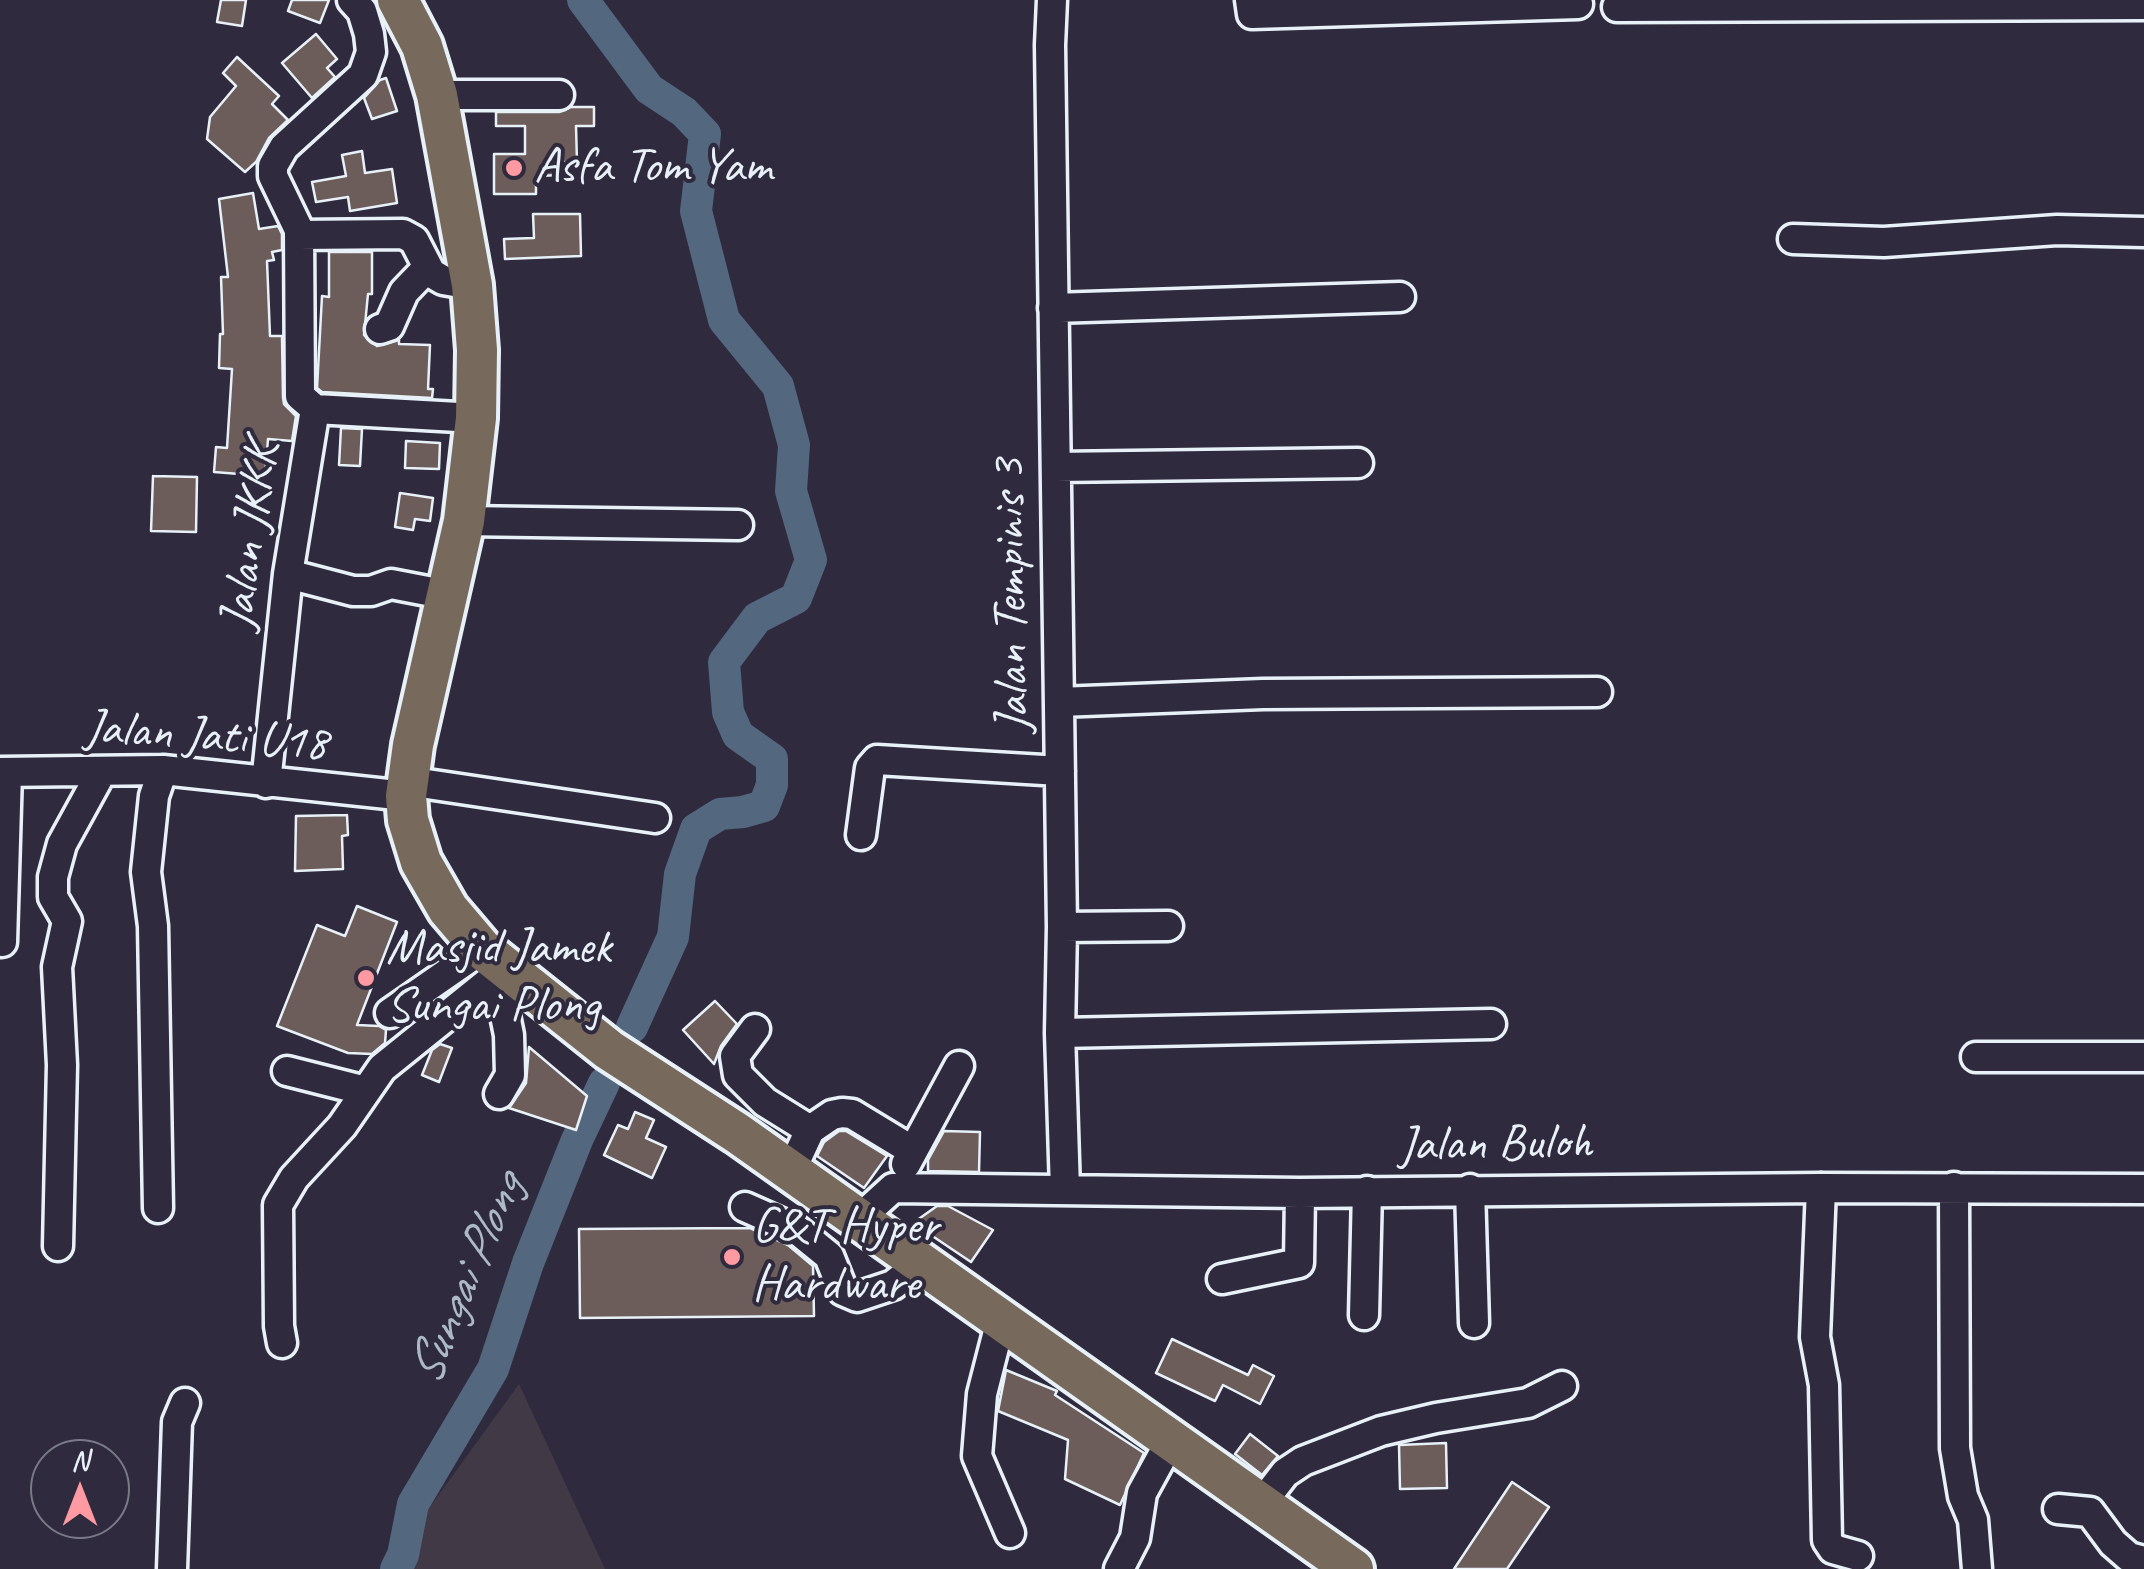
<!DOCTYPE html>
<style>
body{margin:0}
#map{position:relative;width:2144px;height:1569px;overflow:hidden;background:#2f2a3d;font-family:Caveat,sans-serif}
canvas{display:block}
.north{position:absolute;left:30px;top:1439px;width:100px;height:100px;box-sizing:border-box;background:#2f2a3d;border:2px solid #797a88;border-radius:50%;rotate:0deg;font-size:28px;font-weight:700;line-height:40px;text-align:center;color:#e8f1f8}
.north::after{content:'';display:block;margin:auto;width:35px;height:45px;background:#ff9aa2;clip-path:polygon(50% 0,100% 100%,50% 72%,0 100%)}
</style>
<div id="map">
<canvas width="2144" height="1569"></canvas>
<div class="north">N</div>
</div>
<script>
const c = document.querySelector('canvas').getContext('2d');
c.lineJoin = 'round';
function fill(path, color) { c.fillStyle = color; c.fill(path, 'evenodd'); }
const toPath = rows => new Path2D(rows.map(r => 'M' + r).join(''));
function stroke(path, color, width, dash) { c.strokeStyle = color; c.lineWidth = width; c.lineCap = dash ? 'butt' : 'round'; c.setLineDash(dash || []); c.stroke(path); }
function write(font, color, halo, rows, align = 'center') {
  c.font = font + ' Caveat,sans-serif'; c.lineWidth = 8; c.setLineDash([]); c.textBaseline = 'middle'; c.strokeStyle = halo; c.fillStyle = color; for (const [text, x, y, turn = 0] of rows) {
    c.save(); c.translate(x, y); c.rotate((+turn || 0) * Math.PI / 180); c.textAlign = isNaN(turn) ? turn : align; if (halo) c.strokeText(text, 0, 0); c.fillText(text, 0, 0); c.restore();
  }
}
fill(toPath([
 [519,1384,605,1569,385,1569]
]), '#413946');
stroke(toPath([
 [583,0,649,89,684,112,705,134,696,211,724,320,778,386,794,445,791,491,811,560,796,598,757,618,724,662,728,712,738,735,772,759,772,785,764,806,743,812,720,814,696,829,680,874,673,937,632,1027],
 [396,1569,403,1555,413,1504,493,1369,528,1263,577,1140,604,1083]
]), '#53677e', 32);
const building = toPath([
 [221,0,246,0,242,26,217,22,221,0],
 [292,0,329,0,320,23,288,11,292,0],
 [316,34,337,59,327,68,335,77,312,98,282,63,316,34],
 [237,57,279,96,272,104,288,120,269,138,256,162,245,172,207,139,210,117,236,86,223,73,237,57],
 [386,78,397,111,372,119,364,98,380,80,386,78],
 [571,107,594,107,594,126,576,126,577,162,562,162,562,175,536,176,536,194,494,194,494,154,525,154,525,126,496,126,496,112,559,112,571,107],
 [362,151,365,173,392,169,397,203,350,211,348,197,316,202,312,182,346,176,342,155,362,151],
 [253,193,259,229,278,226,282,234,282,250,272,252,274,260,267,261,270,336,282,336,283,397,284,404,296,416,292,441,268,439,265,476,214,472,216,447,227,448,232,369,219,368,220,334,223,334,221,277,228,277,219,199,253,193],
 [533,214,580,214,581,256,505,259,504,239,534,238,533,214],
 [329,252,372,252,372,294,368,294,364,335,377,346,399,340,399,344,430,345,428,389,433,389,432,398,322,392,317,388,322,296,329,297,329,252],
 [341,428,362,429,360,466,339,465,341,428],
 [406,441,440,443,439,469,405,468,406,441],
 [153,476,197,477,196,532,151,531,153,476],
 [400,493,433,498,430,521,415,519,413,530,395,527,400,493],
 [347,815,348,835,342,836,343,869,295,871,296,816,347,815],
 [357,906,397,922,357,1025,379,1026,386,1030,385,1043,372,1054,348,1053,277,1026,317,925,345,936,357,906],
 [715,1001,737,1024,721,1046,714,1064,683,1030,715,1001],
 [440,1044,452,1048,439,1082,422,1075,432,1050,440,1044],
 [529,1047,587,1096,576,1130,509,1108,526,1083,529,1047],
 [635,1112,654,1120,646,1138,666,1147,652,1178,604,1155,618,1125,628,1129,635,1112],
 [839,1131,846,1131,887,1156,864,1188,817,1156,824,1142,839,1131],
 [944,1131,980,1132,979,1172,928,1171,928,1160,944,1131],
 [937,1206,948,1206,993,1230,971,1262,913,1223,937,1206],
 [750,1228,788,1245,813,1266,814,1316,580,1318,579,1229,750,1228],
 [1172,1339,1248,1375,1253,1365,1274,1376,1260,1404,1223,1385,1215,1401,1156,1373,1172,1339],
 [1006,1370,1057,1391,1055,1395,1144,1453,1120,1505,1065,1479,1068,1440,998,1411,1006,1370],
 [1250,1434,1278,1456,1262,1475,1235,1454,1250,1434],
 [1446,1443,1447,1488,1400,1489,1399,1445,1446,1443],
 [1512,1482,1549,1507,1507,1569,1454,1569,1512,1482]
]);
fill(building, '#6c5c5a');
stroke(building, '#e8f1f8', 2.5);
const minor = toPath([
 [1052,0,1050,45,1062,927,1060,1033,1065,1190],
 [1250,0,1252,14,1578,4],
 [1617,7,2144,5],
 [437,95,559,95],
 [299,235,403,234,414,240,431,273,443,280,472,285],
 [1793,239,1884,242,2057,230,2144,232],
 [1053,308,1400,297],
 [380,329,389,326,404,292,428,267],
 [315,409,476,418],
 [1056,467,1358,463],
 [464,521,738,525],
 [288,574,353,591,371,591,391,584,448,595],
 [1059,702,1263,694,1597,692],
 [0,772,163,770,406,796],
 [407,781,655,818],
 [266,783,288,574,315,409,300,396,299,230,273,176,273,166,284,147,363,75,371,52,369,34,362,11,352,0],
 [861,835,870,768,877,760,1060,771],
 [1062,927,1168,926],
 [2,942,7,772],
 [497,976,509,1035,510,1075,499,1094],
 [390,1013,482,949],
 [755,1029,735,1056,738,1075,765,1102,810,1130],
 [1060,1033,1491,1024],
 [1976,1057,2144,1057],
 [287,1071,366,1091],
 [906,1164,959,1066],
 [791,1171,810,1130,832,1115,842,1113,852,1114,913,1151],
 [1954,1187,1955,1448,1963,1496,1973,1520,1977,1569],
 [1821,1188,1815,1337,1824,1385,1827,1540,1833,1549,1858,1556],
 [1470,1189,1474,1323],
 [745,1207,797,1230,829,1256,843,1291,857,1297,893,1285,921,1263],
 [158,1208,153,926,146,872,154,796,163,770],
 [859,1219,893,1188,1300,1193,1821,1188,2144,1189],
 [58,1246,62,1065,57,967,67,921,53,897,53,877,62,844,101,773],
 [1222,1279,1299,1263,1300,1193],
 [1364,1315,1367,1191],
 [1001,1320,982,1394,977,1456,1010,1533],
 [282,1343,279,1326,278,1205,294,1178,342,1126,382,1068,505,969],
 [1261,1504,1285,1473,1303,1461,1381,1431,1436,1418,1528,1403,1562,1386],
 [2058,1509,2090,1512,2113,1543,2129,1557,2144,1561],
 [172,1569,177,1422,185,1403],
 [1119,1569,1135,1538,1142,1493,1171,1440]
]);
const highway = toPath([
 [398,0,422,46,437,95,472,285,477,350,476,418,464,521,413,745,406,796,408,820,421,862,448,909,482,949,609,1050,737,1133,1353,1569]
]);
stroke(minor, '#e8f1f8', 35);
stroke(highway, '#e8f1f8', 48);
stroke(minor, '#2f2a3d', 28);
stroke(highway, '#77695c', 40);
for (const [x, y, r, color] of [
 [514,168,10,"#ff9aa2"],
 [366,978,10,"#ff9aa2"],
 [732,1257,10,"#ff9aa2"]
]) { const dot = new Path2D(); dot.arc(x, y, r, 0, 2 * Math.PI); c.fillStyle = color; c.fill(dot); stroke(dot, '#2f2a3d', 4); }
write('50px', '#e8f1f8', '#2f2a3d', [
 ["Asfa Tom Yam",534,168],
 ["Masjid Jamek",386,949],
 ["Sungai Plong",386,1007],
 ["G&T Hyper",752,1228],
 ["Hardware",752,1286]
], 'left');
write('50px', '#e8f1f8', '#2f2a3d', [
 ["Jalan JKKK",251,536,-82],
 ["Jalan Tempinis 3",1012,596,-91],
 ["Jalan Jati U18",206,737,4],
 ["Jalan Buloh",1495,1145,-1]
]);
write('italic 52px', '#acbac7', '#2f2a3d', [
 ["Sungai Plong",467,1280,-67]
]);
</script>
